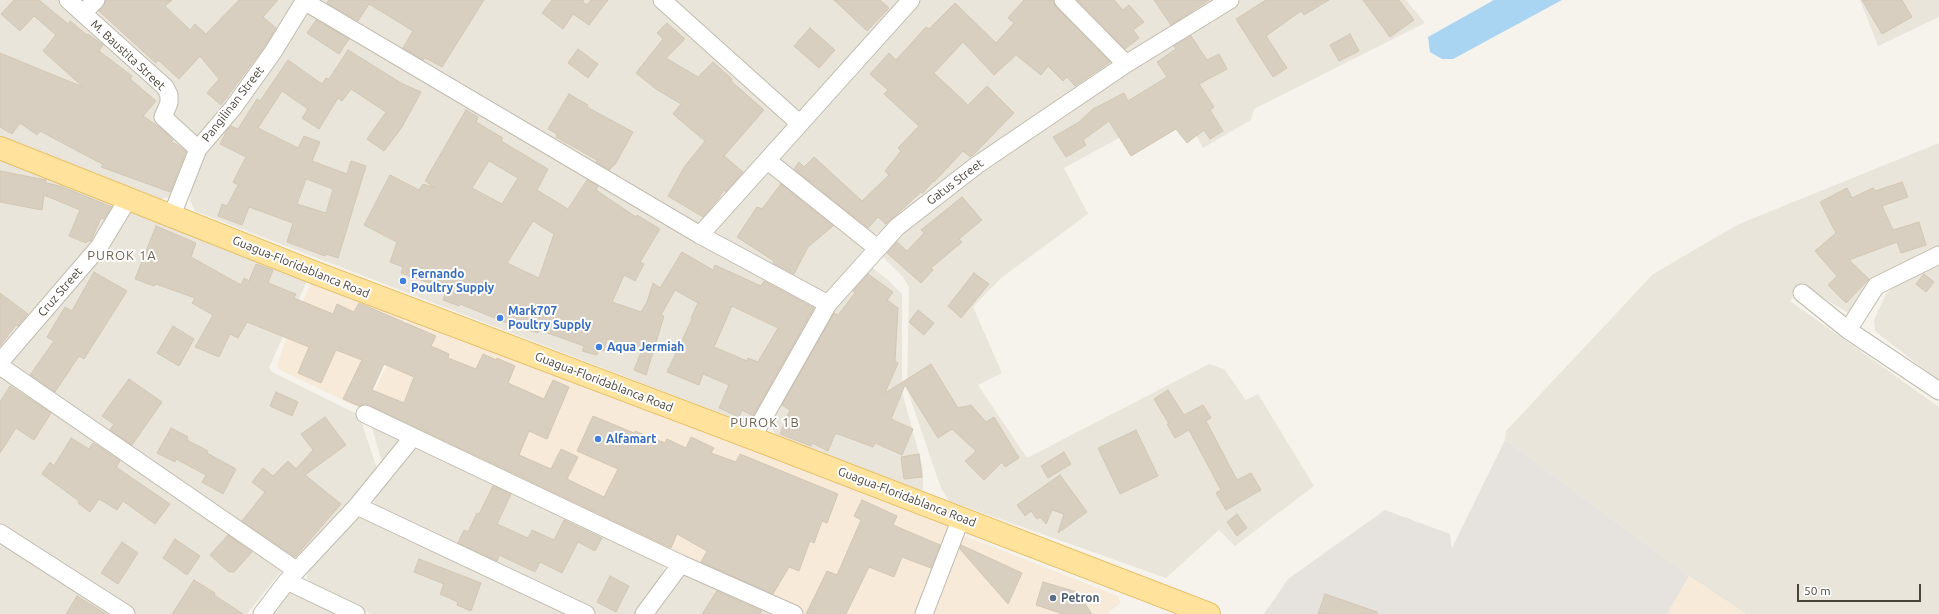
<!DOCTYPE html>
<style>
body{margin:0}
#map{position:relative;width:1939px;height:614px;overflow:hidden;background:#f6f3ec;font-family:Ubuntu,sans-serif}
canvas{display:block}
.scale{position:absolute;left:1797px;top:584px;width:124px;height:18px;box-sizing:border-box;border:2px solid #4b4439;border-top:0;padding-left:5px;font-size:12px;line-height:14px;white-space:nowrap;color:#4b4439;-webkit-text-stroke:3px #fff;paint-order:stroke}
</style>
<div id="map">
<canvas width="1939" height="614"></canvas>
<div class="scale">50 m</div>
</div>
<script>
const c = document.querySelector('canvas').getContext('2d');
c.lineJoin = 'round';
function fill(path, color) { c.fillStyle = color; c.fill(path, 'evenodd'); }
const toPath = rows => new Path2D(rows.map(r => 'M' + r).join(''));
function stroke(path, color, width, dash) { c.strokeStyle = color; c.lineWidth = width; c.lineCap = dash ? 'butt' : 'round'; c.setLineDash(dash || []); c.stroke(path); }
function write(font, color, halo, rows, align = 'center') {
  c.font = font + ' Ubuntu,sans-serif'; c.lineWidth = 4; c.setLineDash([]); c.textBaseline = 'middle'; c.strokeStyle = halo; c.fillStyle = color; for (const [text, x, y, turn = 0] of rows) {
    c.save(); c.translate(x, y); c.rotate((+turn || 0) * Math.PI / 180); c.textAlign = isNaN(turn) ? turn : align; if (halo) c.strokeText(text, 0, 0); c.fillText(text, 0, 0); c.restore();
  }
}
fill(toPath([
 [0,0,60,0,164,93,164,101,191,149,170,197,161,199,0,136],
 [76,0,303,0,201,142,171,120,175,105],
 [316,0,657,0,790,120,790,129,708,223,694,227],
 [669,0,901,0,800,113],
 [920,0,1058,0,1120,60,924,194,880,233,868,235,778,162,780,155],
 [1070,0,1221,0,1130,57],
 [1241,0,1406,0,1425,23,1254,109,1251,120,1203,148,1179,105,1064,168,1088,214,1001,278,973,307,1002,373,978,385,1027,458,1209,364,1224,369,1246,400,1258,394,1314,486,1235,546,1219,530,1166,578,949,501,941,488,907,389,909,287,903,277,881,255,903,229,1125,71],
 [1860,0,1939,0,1939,17,1878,46],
 [304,8,825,305,756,422,743,422,195,211,190,201,192,179,205,149],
 [1939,143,1939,250,1874,283,1848,313,1802,284,1790,301,1939,407,1939,614,1746,614,1689,576,1505,440,1506,431,1653,274,1739,224],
 [0,156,110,200,118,208,116,216,0,358],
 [772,169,865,245,864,249,830,290,824,293,719,240,715,231,716,226,766,171],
 [137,212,308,278,269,368,272,372,359,415,378,471,371,482,294,562,8,366,128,213],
 [1939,261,1939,381,1875,331,1874,320,1886,294,1904,278],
 [870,266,887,279,902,294,902,392,923,468,923,489,919,492,777,436,773,431,771,418,835,307],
 [0,373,282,570,247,614,133,614,0,526],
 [369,418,404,439,382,462],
 [418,445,664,563,663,577,637,614,598,614,375,509,374,501,377,493,411,446],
 [360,515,574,614,371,614,312,586,307,578,308,568],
 [0,538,116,614,0,614],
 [684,573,785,614,649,614],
 [288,590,345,614,272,614]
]), '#eae5da');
fill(toPath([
 [314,280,406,316,361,407,357,407,280,370,277,366,287,336,311,284],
 [414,318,946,524,951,528,920,614,800,614,368,406,369,403,406,324,410,319],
 [965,536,1118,596,1121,603,1106,614,932,614,959,540],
 [1689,576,1746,614,1667,614]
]), '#f7ead8');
fill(toPath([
 [1505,440,1689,576,1667,614,1264,614,1288,579,1385,510,1450,534,1452,548]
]), '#e6e2dd');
fill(toPath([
 [1494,0,1562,0,1453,59,1442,59,1430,52,1428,37]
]), '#a9d4f2');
const building = toPath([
 [14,0,39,0,68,24,70,21,87,35,88,34,103,45,99,51,132,76,130,79,156,101,143,116,162,129,173,140,171,142,178,145,186,152,170,192,101,167,104,165,40,131,37,135,20,123,12,134,0,127,0,53,83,87,43,51,56,35,34,16,20,31,1,14,14,0],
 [106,0,172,0,165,6,190,30,195,24,206,34,239,0,278,0,263,17,276,28,265,46,221,105,207,93,219,79,200,56,179,79,158,60,156,63,99,11,106,0],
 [329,0,484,0,442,67,425,58,423,60,403,48,413,31,369,4,358,21,327,3,329,0],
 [552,0,584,0,582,2,587,5,591,0,608,0,589,25,573,14,563,29,542,13,552,0],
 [834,0,880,0,889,8,867,31,834,0],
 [1024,0,1053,0,1056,7,1110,62,1075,86,1067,77,1063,81,1048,66,1041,75,1016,55,994,75,963,42,934,73,968,105,987,86,1014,113,973,155,970,157,963,151,934,182,933,181,923,193,921,192,886,224,878,217,868,228,794,169,799,162,804,167,814,157,862,201,889,175,885,171,901,151,898,148,919,126,884,94,888,90,870,74,889,53,896,60,926,27,929,29,955,3,996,43,1014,23,1008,18,1024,0],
 [1077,0,1114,0,1123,10,1129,5,1144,22,1133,30,1139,38,1125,49,1077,0],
 [1154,0,1209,0,1171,25,1154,0],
 [1266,0,1329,0,1304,15,1301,11,1266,36,1287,68,1273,77,1236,19,1266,0],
 [1363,0,1399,0,1414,20,1390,37,1363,0],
 [1862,0,1902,0,1912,17,1882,34,1862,0],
 [316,20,349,39,339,54,307,33,316,20],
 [667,23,685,39,666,58,698,77,713,62,732,79,731,81,764,110,724,156,743,172,726,192,724,190,718,199,703,217,668,196,685,166,705,141,673,114,681,104,656,89,636,73,663,39,657,33,667,23],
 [810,28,835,50,819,68,794,46,810,28],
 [1350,34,1359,51,1339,61,1330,45,1350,34],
 [1191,36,1207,60,1219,54,1227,69,1199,84,1214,107,1210,110,1223,131,1210,139,1204,130,1187,143,1176,129,1131,156,1109,121,1083,140,1086,145,1066,157,1053,137,1079,122,1093,109,1124,93,1128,101,1167,77,1157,62,1176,49,1174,46,1191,36],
 [578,49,598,64,588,78,568,63,578,49],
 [348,50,401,83,421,92,402,127,384,151,367,139,386,112,351,89,342,101,338,98,319,129,302,118,308,109,282,91,258,128,298,148,304,136,320,142,312,161,347,174,351,161,366,166,338,258,326,254,325,256,287,242,293,223,249,207,242,225,218,216,222,204,227,206,238,185,233,182,246,157,220,144,227,130,231,126,238,129,257,99,260,101,288,60,322,84,326,78,329,79,348,50],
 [306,179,333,189,326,213,297,204,306,179],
 [569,94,588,105,587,107,633,132,616,163,609,170,596,162,597,160,556,137,557,134,548,129,569,94],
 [466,110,478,117,476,122,503,138,501,141,548,169,537,190,568,209,587,180,598,186,596,190,636,217,637,215,660,229,640,262,644,264,635,281,624,275,612,302,641,312,647,302,653,283,660,288,682,252,713,270,715,265,761,286,764,281,814,308,753,416,742,410,739,417,719,408,729,385,703,374,699,385,667,372,692,319,691,318,698,303,675,290,661,315,664,316,646,375,634,370,641,352,607,339,604,351,598,349,597,355,582,351,584,346,539,330,538,333,512,325,460,304,459,306,443,300,447,289,401,273,403,267,390,262,397,242,364,225,390,175,419,190,423,184,435,188,425,181,466,110],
 [489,161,518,178,502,204,472,188,489,161],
 [533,221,554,234,539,278,507,263,533,221],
 [732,306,778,328,758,362,748,358,747,361,714,347,732,306],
 [0,171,46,180,46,183,60,186,112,207,104,219,101,218,91,241,88,241,86,243,69,236,80,210,44,195,42,210,0,202,0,171],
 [1902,182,1908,197,1882,206,1893,230,1919,222,1926,245,1901,253,1897,242,1849,260,1869,279,1846,303,1828,285,1837,276,1815,251,1836,233,1820,202,1847,188,1852,198,1873,188,1875,191,1902,182],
 [781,184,833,226,808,247,794,274,773,263,774,261,737,237,757,207,762,209,781,184],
 [962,197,982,220,959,239,962,242,931,268,933,270,921,283,887,253,897,242,907,251,924,233,921,230,962,197],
 [156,226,196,243,191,257,241,285,244,278,249,281,256,264,273,270,268,283,296,294,294,298,333,314,337,304,354,312,359,303,436,336,431,346,449,354,448,358,476,369,483,354,496,360,497,358,515,366,508,383,544,399,553,380,569,387,547,439,529,431,519,455,551,469,561,449,578,457,567,479,604,497,618,469,577,451,593,416,634,433,635,431,665,443,667,439,686,448,691,437,714,448,711,453,736,462,740,454,838,494,827,523,822,521,814,543,810,541,799,571,789,567,773,594,701,562,707,551,677,534,671,548,369,405,364,404,359,406,343,399,362,360,336,350,321,383,298,373,309,347,247,322,238,338,230,334,219,357,195,347,213,315,192,303,195,298,156,284,154,286,135,279,156,226],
 [384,364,414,377,404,403,372,390,384,364],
 [94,272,127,291,84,359,79,356,55,392,30,375,54,341,47,337,65,307,72,311,94,272],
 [974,273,989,284,961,318,948,306,974,273],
 [868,274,893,292,887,300,898,308,895,361,898,363,885,393,931,364,958,408,971,405,986,422,994,417,1019,458,1005,467,1002,462,984,480,965,461,976,451,952,429,938,438,905,385,891,419,913,429,902,455,875,443,873,447,838,434,835,434,828,451,812,443,811,446,780,434,790,410,782,405,834,313,838,315,855,293,853,291,868,274],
 [1924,274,1934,282,1926,292,1916,284,1924,274],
 [0,293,28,314,18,326,16,325,0,346,0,293],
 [918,310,934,323,924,335,909,322,918,310],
 [173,326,194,339,179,366,157,353,173,326],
 [129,379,162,402,132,445,110,430,114,424,102,416,129,379],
 [10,386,51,413,34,440,16,428,0,453,0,402,10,386],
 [1168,390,1184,415,1203,405,1211,418,1206,421,1237,480,1251,473,1261,490,1226,510,1216,493,1221,490,1189,430,1175,438,1167,424,1169,424,1154,399,1168,390],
 [276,392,298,402,292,416,270,406,276,392],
 [325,417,346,445,305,475,341,504,295,557,242,521,265,492,252,482,263,468,273,476,288,461,296,469,313,450,301,434,325,417],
 [171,428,188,437,187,440,208,451,207,453,236,469,223,494,202,482,206,475,176,459,175,462,157,453,171,428],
 [1136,430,1158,476,1120,494,1098,448,1136,430],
 [71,438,89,449,93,443,98,446,120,461,116,467,170,504,155,524,123,501,117,510,99,499,90,512,78,503,79,501,42,474,50,462,54,466,71,438],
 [1064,452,1071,464,1048,478,1041,466,1064,452],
 [919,454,922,477,904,479,901,457,919,454],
 [1060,475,1087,512,1058,533,1064,514,1052,510,1046,524,1040,517,1037,519,1031,511,1025,516,1017,505,1060,475],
 [493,486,511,494,497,524,528,538,532,530,554,540,564,520,602,538,595,551,578,542,562,573,540,562,535,572,499,555,497,561,458,543,464,530,468,532,477,513,479,514,493,486],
 [862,500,897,516,893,525,940,545,931,568,902,557,894,577,869,567,846,614,806,614,827,571,837,575,861,520,854,516,862,500],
 [1237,514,1247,528,1237,536,1227,522,1237,514],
 [228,535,252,552,234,572,229,572,210,555,228,535],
 [175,539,200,556,187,575,163,558,175,539],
 [122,542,138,553,118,584,101,573,122,542],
 [961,545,1022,573,1008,604,960,549,961,545],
 [419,559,481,583,471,611,457,605,458,602,440,594,444,584,414,572,419,559],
 [610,576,629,586,616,612,597,602,610,576],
 [194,580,215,593,214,595,243,614,172,614,194,580],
 [1043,582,1077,592,1092,614,1063,614,1036,605,1043,582],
 [717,591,762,611,760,614,702,614,717,591],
 [1325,594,1377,612,1377,614,1318,614,1325,594],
 [77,596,106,614,66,614,77,596]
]);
fill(building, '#d8cfc1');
stroke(building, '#d3c7b4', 1);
const minor = toPath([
 [68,0,165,87,169,95,169,103,163,117,198,149],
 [662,0,799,123],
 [1063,0,1126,64],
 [304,1,700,235,828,304],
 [83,13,96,0],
 [768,161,877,248],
 [172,215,198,149,233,108,273,52,305,0],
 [700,235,911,0],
 [1802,293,1848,330,1939,391],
 [1848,330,1876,286,1939,255],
 [0,362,99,247,128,199],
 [0,366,296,570],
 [365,414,681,564,794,614],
 [752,438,828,304,897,227,977,165,1126,64,1230,0],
 [357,506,586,614],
 [0,533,126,614],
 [287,581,356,614],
 [262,614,287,581,357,506,413,437],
 [644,614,681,564],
 [924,614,961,518]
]);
const primary = toPath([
 [0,148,313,272,752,438,1209,614]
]);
stroke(minor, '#c2bbae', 19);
stroke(primary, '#e6c16a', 24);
stroke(minor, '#fff', 17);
stroke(primary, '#ffe39c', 22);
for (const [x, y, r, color] of [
 [403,281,4,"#3f7fe0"],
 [500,318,4,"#3f7fe0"],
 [599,347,4,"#3f7fe0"],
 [598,439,4,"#3f7fe0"],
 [1053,598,4,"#5c6f8a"]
]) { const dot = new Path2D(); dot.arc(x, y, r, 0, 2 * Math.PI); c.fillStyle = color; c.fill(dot); stroke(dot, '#fff', 1.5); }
write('12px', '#4b4439', '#fff', [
 ["M. Baustita Street",128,55,43],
 ["Pangilinan Street",233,104,-52],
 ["Gatus Street",955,182,-37],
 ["Guagua-Floridablanca Road",301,267,22],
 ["Cruz Street",60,292,-49],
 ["Guagua-Floridablanca Road",604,382,21],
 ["Guagua-Floridablanca Road",907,497,21]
]);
write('bold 12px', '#366cbe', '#fff', [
 ["Fernando",411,274],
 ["Poultry Supply",411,288],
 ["Mark707",508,311],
 ["Poultry Supply",508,325],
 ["Aqua Jermiah",607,347],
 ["Alfamart",606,439]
], 'left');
write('bold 12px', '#4e5e75', '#fff', [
 ["Petron",1061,598]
], 'left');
c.letterSpacing = '1px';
write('13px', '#6e6250', '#fff', [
 ["PUROK 1A",122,256],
 ["PUROK 1B",765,423]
]);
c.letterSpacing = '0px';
</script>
